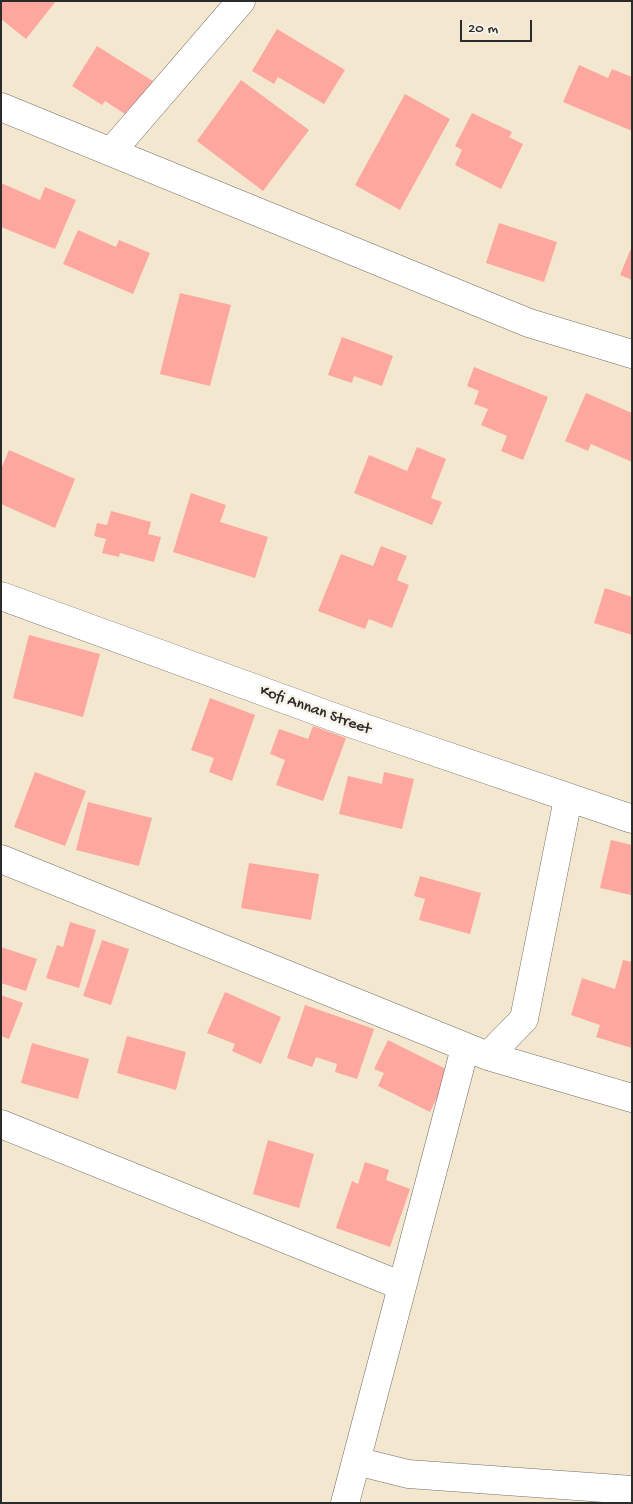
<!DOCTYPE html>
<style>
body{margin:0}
#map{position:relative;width:633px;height:1504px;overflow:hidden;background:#f3e7d0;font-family:"Gochi Hand",sans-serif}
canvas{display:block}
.frame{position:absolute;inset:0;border:2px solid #2b2b2b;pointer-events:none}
.scale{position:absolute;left:460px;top:20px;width:72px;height:22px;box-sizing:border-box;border:2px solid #2b2b2b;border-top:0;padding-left:6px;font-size:15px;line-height:18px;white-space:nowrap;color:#2b2b2b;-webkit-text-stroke:4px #f7f3e8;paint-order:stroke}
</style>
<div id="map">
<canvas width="633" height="1504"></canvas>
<div class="frame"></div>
<div class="scale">20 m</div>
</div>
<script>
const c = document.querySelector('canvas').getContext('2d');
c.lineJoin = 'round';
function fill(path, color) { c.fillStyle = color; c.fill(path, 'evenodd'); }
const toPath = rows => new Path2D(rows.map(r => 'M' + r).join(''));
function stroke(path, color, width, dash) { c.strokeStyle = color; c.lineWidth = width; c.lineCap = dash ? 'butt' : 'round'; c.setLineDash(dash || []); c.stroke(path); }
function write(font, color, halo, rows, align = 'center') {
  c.font = font + ' "Gochi Hand",sans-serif'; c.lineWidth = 5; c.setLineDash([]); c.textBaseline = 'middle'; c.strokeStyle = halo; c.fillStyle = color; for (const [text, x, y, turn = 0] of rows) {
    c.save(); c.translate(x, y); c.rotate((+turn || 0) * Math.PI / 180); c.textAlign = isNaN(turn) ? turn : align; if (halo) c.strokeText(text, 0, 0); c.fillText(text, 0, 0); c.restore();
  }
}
fill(toPath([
 [1,1,56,1,26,39,1,19],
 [277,29,345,70,324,104,278,77,274,84,252,71],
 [97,46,159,85,139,116,128,109,125,114,105,101,102,105,72,86],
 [579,65,608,78,612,69,632,77,632,131,563,102],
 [241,80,309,130,263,191,197,141],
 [405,94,450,119,400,210,355,185],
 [472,113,512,132,509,137,523,144,501,189,455,165,462,150,455,146],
 [1,183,40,200,45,187,76,200,55,249,1,227],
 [499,223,557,242,544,282,486,263],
 [78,230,116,247,119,240,150,253,133,294,63,264],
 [632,246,632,280,620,275],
 [180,293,231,305,210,386,160,374],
 [342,337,393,356,382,386,354,376,352,383,328,375],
 [474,367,548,397,523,460,501,451,507,436,481,425,488,409,474,404,479,391,467,386],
 [586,393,632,413,632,462,591,444,588,451,565,441],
 [417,447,446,459,431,498,442,502,432,525,354,493,369,455,407,471],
 [9,450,75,479,55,528,1,504,1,469],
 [191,493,226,505,220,522,268,537,255,578,173,552],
 [111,511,151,522,148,534,161,537,154,562,120,553,119,557,102,553,106,539,94,536,97,523,107,525],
 [381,546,407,556,397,580,409,585,392,628,369,619,365,629,318,611,341,554,373,566],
 [605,588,632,597,632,635,594,623],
 [29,635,100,654,83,717,13,698],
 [210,698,255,715,232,781,209,772,214,758,191,750],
 [313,726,346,738,323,801,276,785,285,760,270,754,279,729,308,739],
 [35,772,86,791,65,846,14,827],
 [384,772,414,779,402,829,339,814,348,776,382,784],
 [88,802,152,818,139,866,76,850],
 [611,840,632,845,631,895,600,888],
 [249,863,319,874,311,920,241,908],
 [420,876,481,893,470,934,419,920,425,899,414,896],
 [70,922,96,930,79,988,46,978,57,945,63,947],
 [102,940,129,949,111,1005,83,996],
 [1,947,37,959,26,991,1,983],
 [623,960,632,962,632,1048,596,1037,600,1025,571,1015,582,978,615,989],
 [225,992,281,1017,261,1064,232,1051,235,1044,207,1033],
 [1,995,23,1003,9,1039,1,1036],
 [305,1005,374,1029,357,1079,335,1072,337,1064,316,1057,312,1067,287,1058],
 [127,1036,186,1052,176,1090,117,1073],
 [388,1040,450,1071,430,1112,378,1086,384,1073,374,1069],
 [32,1043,89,1059,78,1099,21,1083],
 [268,1140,314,1154,299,1208,253,1194],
 [365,1162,389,1170,386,1180,410,1189,390,1247,336,1228,352,1181,358,1184]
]), '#fda79e');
const minor = toPath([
 [1,107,529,323,632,354],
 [111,152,241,1],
 [1,596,347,722,632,819],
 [1,859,488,1056,524,1019,568,799],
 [488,1056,632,1098],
 [1,1124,402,1286],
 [356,1461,408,1474,632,1490],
 [345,1503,465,1048]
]);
stroke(minor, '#716d65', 29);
stroke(minor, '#fff', 28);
write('16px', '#2b2b2b', '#f7f3e8', [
 ["Kofi Annan Street",315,711,20]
]);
</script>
